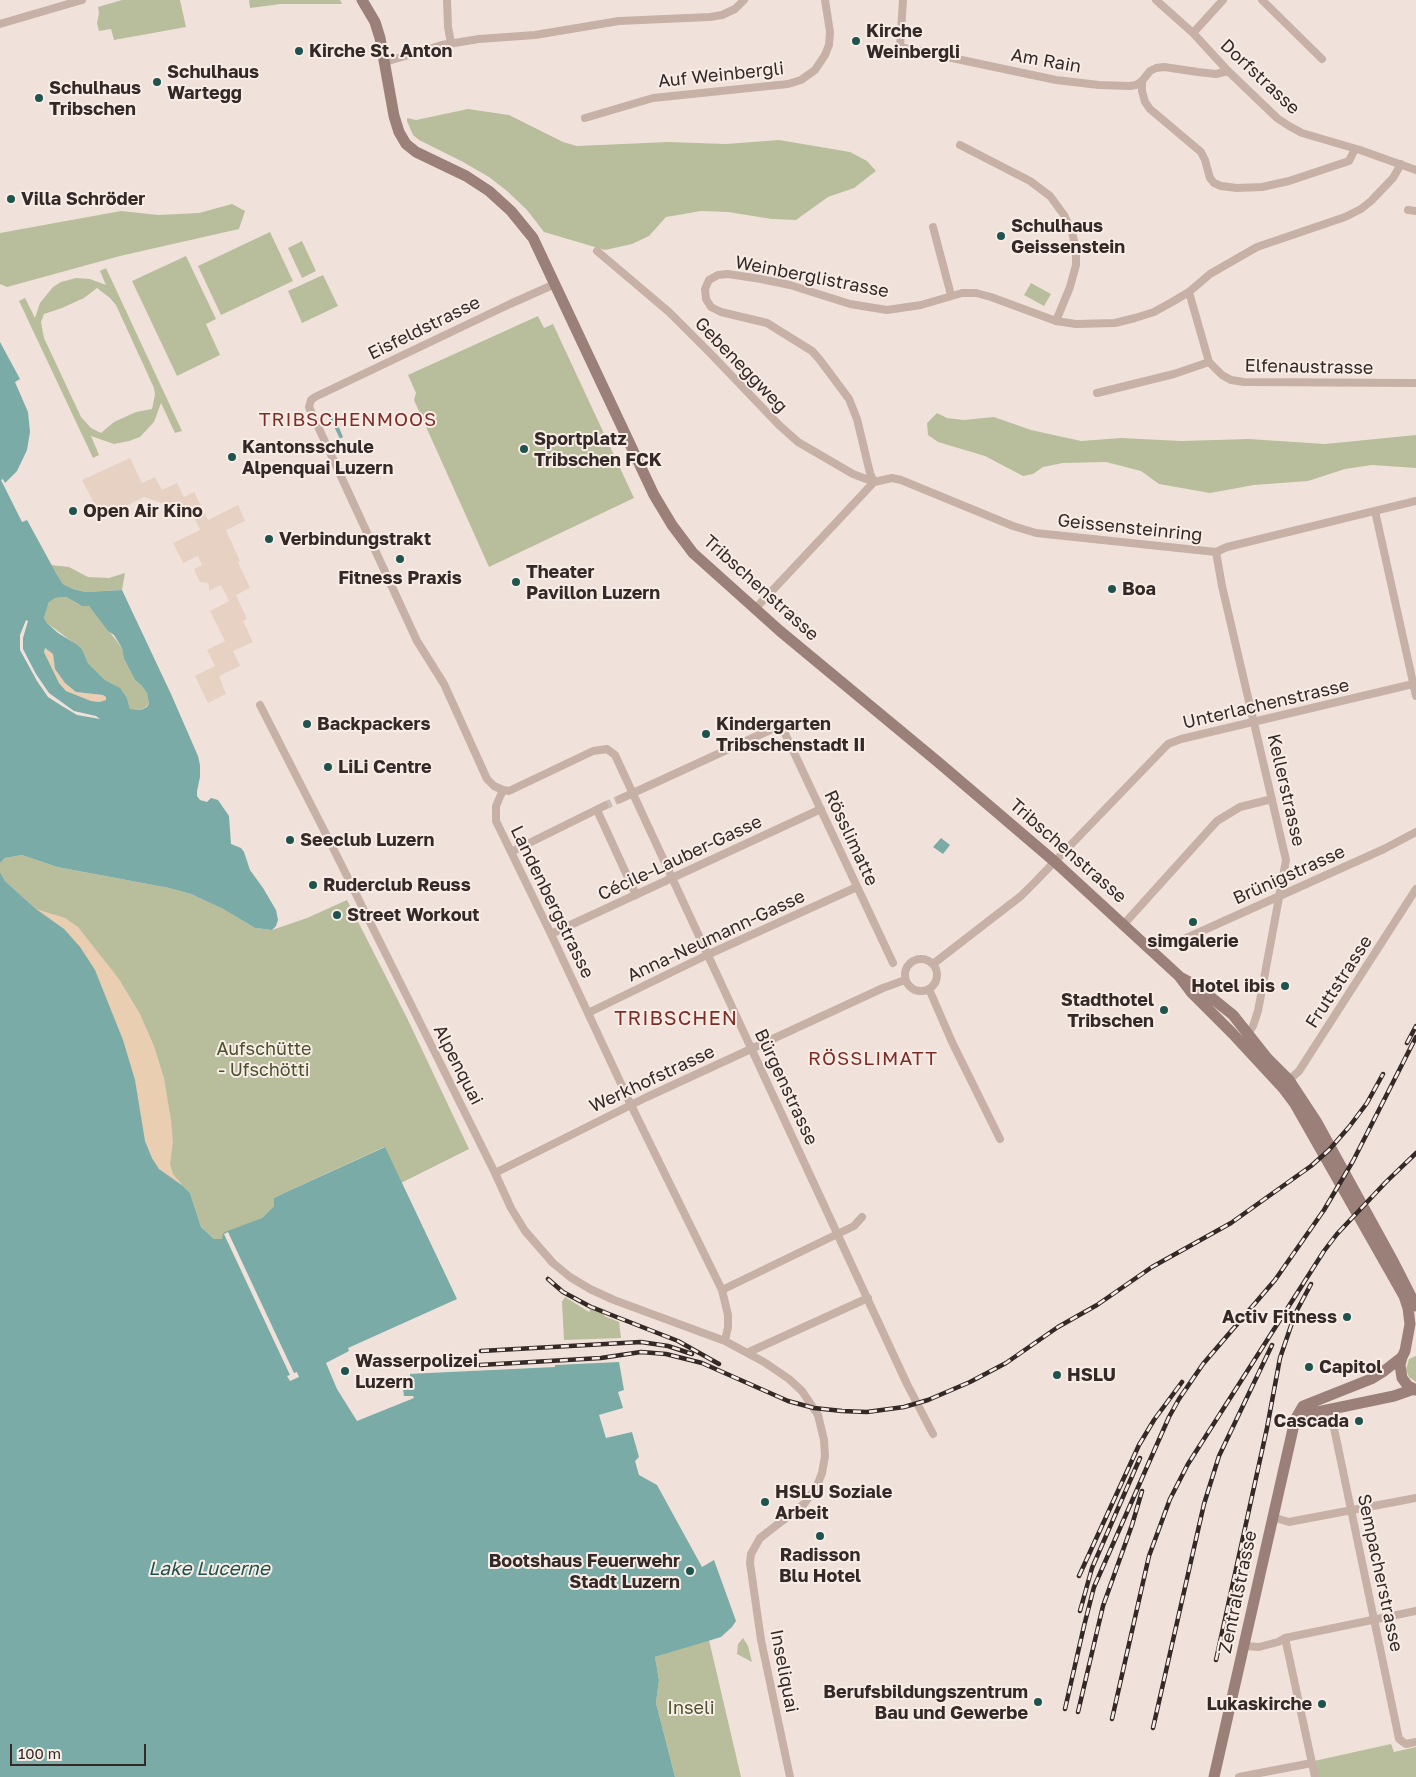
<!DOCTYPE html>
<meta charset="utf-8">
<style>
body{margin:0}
#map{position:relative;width:1416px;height:1777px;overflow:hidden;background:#f0e2da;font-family:"Golos Text",sans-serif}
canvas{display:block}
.scale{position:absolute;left:10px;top:1744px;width:136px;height:22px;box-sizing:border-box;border:2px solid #342927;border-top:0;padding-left:6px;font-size:15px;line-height:18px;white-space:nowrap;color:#342927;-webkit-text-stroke:4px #f8ede6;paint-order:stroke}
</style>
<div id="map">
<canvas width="1416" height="1777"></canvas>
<div class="scale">100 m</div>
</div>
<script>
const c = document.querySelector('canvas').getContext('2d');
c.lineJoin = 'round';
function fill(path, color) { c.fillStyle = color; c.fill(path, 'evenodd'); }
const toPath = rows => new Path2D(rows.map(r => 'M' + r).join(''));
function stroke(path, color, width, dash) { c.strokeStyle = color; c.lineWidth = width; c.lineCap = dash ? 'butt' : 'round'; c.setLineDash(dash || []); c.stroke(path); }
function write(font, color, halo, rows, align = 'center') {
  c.font = font + ' "Golos Text",sans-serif'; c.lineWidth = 4; c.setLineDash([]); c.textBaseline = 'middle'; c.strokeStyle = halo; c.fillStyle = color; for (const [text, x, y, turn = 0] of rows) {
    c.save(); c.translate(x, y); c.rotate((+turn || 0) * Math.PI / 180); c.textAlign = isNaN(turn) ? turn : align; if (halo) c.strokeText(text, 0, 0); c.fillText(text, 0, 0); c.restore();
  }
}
fill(toPath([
 [122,0,180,0,186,27,114,40,111,29,99,31,97,23,99,13,98,7],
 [249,0,340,0,342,4,281,4,250,8],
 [468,109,509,115,563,142,577,146,668,142,726,144,779,140,850,152,867,161,876,171,854,188,828,197,796,220,772,219,728,212,701,211,666,217,649,236,632,244,605,250,544,232,527,210,507,191,489,177,463,162,419,140,413,135,407,121,407,118,416,120],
 [232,204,245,211,239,229,120,256,7,287,0,284,0,233,121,211,158,215,199,213],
 [270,232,293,281,221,315,198,266],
 [302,241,316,271,302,278,288,248],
 [186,256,216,319,206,324,220,355,177,376,132,281],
 [106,268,182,431,175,433,161,403,154,422,140,437,129,441,114,444,91,436,99,455,93,458,19,301,25,298,35,318,40,303,53,287,61,282,76,278,90,279,106,285,100,271],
 [97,288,110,298,116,305,154,388,155,395,152,409,136,412,114,422,101,433,91,428,81,417,44,338,41,322,44,314,62,308,84,298],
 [323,275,338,306,302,323,288,291],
 [1031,283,1051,294,1044,306,1024,295],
 [538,316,544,328,553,324,634,498,489,567,414,400,416,393,408,375],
 [937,413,947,418,964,420,994,417,1031,430,1081,441,1121,438,1181,441,1249,439,1325,444,1416,435,1416,468,1372,465,1345,469,1308,481,1254,485,1210,493,1159,484,1141,471,1106,462,1063,463,1043,467,1033,474,1023,476,985,456,938,442,928,435,927,423],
 [51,565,69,567,88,577,109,578,125,573,122,590,86,592,73,589,63,584],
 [55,597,66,597,78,604,89,606,92,609,122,648,124,659,135,680,141,685,147,693,149,704,146,707,141,710,130,709,127,698,116,686,105,680,88,663,82,649,47,623,44,618,49,602],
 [22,855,57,867,169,888,191,894,223,909,255,928,272,930,307,918,347,900,407,1018,469,1149,401,1183,384,1147,282,1194,274,1198,274,1206,262,1218,250,1223,223,1239,214,1239,201,1227,190,1193,183,1186,159,1169,145,1141,135,1080,123,1040,95,970,64,929,36,909,5,881,0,872,0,863,5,858],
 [565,1297,589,1312,593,1305,606,1310,604,1316,619,1322,621,1338,564,1340,562,1302],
 [1416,1356,1416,1382,1409,1377,1406,1370,1409,1359],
 [743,1638,748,1646,752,1662,737,1654,738,1644],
 [709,1640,741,1777,675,1777,656,1703,659,1680,655,1657],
 [1391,1744,1394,1752,1416,1747,1416,1777,1318,1777,1314,1761]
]), '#b8be9b');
fill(toPath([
 [45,648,53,654,55,669,65,683,76,692,103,695,106,697,106,700,99,702,91,701,66,691,59,683,44,652],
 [36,909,65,918,78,927,119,979,140,1014,154,1046,164,1078,171,1120,173,1142,170,1164,173,1174,183,1186,159,1169,152,1158,145,1141,135,1080,123,1040,95,970,80,947,64,929]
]), '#eaceb2');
fill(toPath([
 [130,458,142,483,155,477,162,490,177,483,184,497,194,492,208,520,238,505,245,521,226,530,240,561,238,562,250,588,236,595,247,619,243,621,253,642,233,651,240,666,219,676,226,694,208,703,195,676,215,666,207,650,225,641,210,611,229,601,221,585,209,591,209,585,207,583,200,582,194,569,202,565,198,556,183,563,173,543,200,530,189,507,182,510,179,504,173,507,144,497,102,518,82,480]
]), '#e7d1c2');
fill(toPath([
 [0,342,20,379,15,382,28,412,30,432,27,450,17,471,5,483,3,479,1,480,22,522,27,520,56,573,63,584,73,589,86,592,122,590,171,694,198,756,200,765,200,777,197,791,197,796,200,800,207,802,211,798,218,800,229,816,231,844,241,848,244,852,250,870,263,888,276,910,278,920,276,926,272,930,255,928,223,909,191,894,169,888,57,867,22,855,5,858,0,863],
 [60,597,66,597,82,606,89,606,108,631,114,635,122,648,124,659,135,680,141,685,147,693,149,704,147,707,141,710,130,709,127,698,120,688,105,680,88,663,82,649,76,644,58,633,47,623,44,618,49,602,55,598],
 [45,648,53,654,55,669,65,683,76,692,103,695,106,697,106,700,99,702,91,701,66,691,59,683,44,652],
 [334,416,343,437,340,439,330,418],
 [941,838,950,845,943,854,933,847],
 [0,872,5,881,36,909,64,929,80,947,95,970,123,1040,135,1080,145,1141,152,1158,159,1169,183,1186,190,1193,201,1227,214,1239,222,1239,223,1234,225,1232,262,1218,274,1206,274,1198,282,1194,385,1147,457,1299,348,1348,349,1351,326,1363,337,1389,357,1421,414,1398,413,1396,404,1396,402,1381,410,1380,410,1372,619,1362,624,1390,618,1392,623,1408,599,1415,606,1438,632,1432,639,1457,635,1461,639,1475,657,1485,702,1567,714,1560,736,1621,732,1627,721,1637,655,1657,659,1680,656,1703,675,1777,0,1777]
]), '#7baba6');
fill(toPath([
 [26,620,28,621,23,638,23,649,36,674,49,693,74,711,96,716,100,719,77,715,62,706,48,697,37,681,20,650,20,635],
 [228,1232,294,1373,297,1372,299,1377,290,1381,287,1376,290,1375,224,1234],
 [555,1363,555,1367,408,1374,408,1371]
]), '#f0e2da');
stroke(toPath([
 [604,806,620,799]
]), '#cabdb6', 8, [8, 4]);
stroke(toPath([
 [447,0,448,27,451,43],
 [903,0,900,47,1056,80,1099,85,1130,86,1136,85,1142,81,1150,71,1156,68,1164,67,1198,72,1216,74,1228,71],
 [1156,0,1193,33,1228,71,1277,118,1289,126,1302,133,1360,150,1416,170],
 [1262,0,1322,59],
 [0,24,82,0],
 [1193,33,1223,0],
 [385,62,442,45,479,39,535,35,619,21,710,17,722,15,735,9,744,0],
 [1142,81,1142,91,1145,102,1150,109,1201,152,1205,160,1210,178,1214,183,1221,186,1237,188,1262,187,1289,181,1349,161,1355,149],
 [585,118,653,98,788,84,801,80,815,70,825,55,829,45,830,32,825,0],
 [960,145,1030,181,1050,196,1064,215,1072,232,1076,250,1076,265,1070,287,1056,321],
 [1408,210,1416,211],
 [933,227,951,295],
 [597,251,669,312,711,354,779,425,798,442,853,474,874,482],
 [555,284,510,304,315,397,311,400,309,407,417,641,444,684,487,779,494,786,503,790,496,806,496,821,551,934,631,1105,722,1290,728,1315,728,1327,725,1341],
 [1189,292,1209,362,1222,375,1231,380,1244,382,1416,383],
 [1097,393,1174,374,1209,362],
 [874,482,870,473,857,419,849,399,820,360,812,351,767,323,721,312,711,307,706,299,705,289,709,280,718,275,728,274,761,279,790,285,850,304,887,310,921,305,962,293,976,293,991,297,1056,321,1076,324,1115,323,1135,318,1154,312,1172,302,1189,292,1210,274,1257,247,1345,217,1361,209,1371,201,1393,178,1401,164],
 [874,482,892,478,901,480,1013,526,1036,533,1216,552,1227,547,1416,501],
 [1375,511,1416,696],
 [1216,552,1222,586,1286,860,1258,1011,1253,1026,1248,1034],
 [755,609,874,482],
 [260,705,329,840,495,1173,511,1208,525,1231,553,1263,570,1277,590,1289,614,1300,725,1341,764,1362,789,1379,802,1391,818,1415,824,1440,825,1456,822,1473,817,1486,804,1504,760,1538,751,1554,750,1563,761,1640,790,1777],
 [503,790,509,791,593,751,607,749,615,755,907,1384,933,1434],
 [620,799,781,725,893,963],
 [597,810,636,895],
 [511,852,604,806],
 [1124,924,1217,821,1240,807,1272,799],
 [551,934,821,809],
 [1173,944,1384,849,1416,832],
 '905 975a16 16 0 1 1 32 0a16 16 0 1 1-32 0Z',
 [933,964,1021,896,1035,882,1168,744,1181,739,1413,684],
 [929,989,952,1042,1000,1139],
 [588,1013,707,955,857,887],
 [1287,1082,1299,1071,1416,889],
 [495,1173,647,1097,883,988,905,980],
 [722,1290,854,1226,862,1217],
 [749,1352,868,1298],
 [1330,1409,1399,1739,1406,1744,1416,1742],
 [1272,1517,1289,1522,1294,1521,1416,1498],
 [1285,1638,1315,1777],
 [1244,1646,1259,1647,1278,1642,1285,1638,1416,1611],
 [1239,1777,1312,1763]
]), '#c7b1a7', 8);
stroke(toPath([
 [362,0,375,22,380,38,394,116,399,132,406,144,416,152,466,176,489,191,511,211,533,238,654,495,672,525,693,553,780,631,938,762,1054,861,1179,976,1191,992,1233,1034,1283,1088,1295,1104,1404,1296,1408,1308,1410,1324,1405,1351,1402,1357,1384,1371,1371,1379,1303,1406,1295,1420,1214,1777],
 [1182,978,1197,986,1233,1015,1267,1058,1289,1080,1316,1121,1394,1263,1416,1306],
 [1402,1357,1400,1365,1402,1378,1408,1386,1416,1390],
 [1298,1416,1394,1396,1414,1389]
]), '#9b8079', 11);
const rail = toPath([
 [1407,1043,1416,1026],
 [548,1279,563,1292,591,1307,678,1341,719,1364],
 [481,1351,641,1342,668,1346,692,1354],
 [480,1365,601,1358,641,1352,666,1354,702,1363,788,1401,814,1408,842,1411,867,1412,904,1407,928,1400,970,1382,1006,1363,1058,1327,1097,1305,1152,1267,1231,1223,1252,1208,1311,1166,1329,1150,1349,1127,1367,1103,1383,1074],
 [1079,1576,1139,1445,1154,1420,1182,1382],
 [1080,1611,1092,1568,1140,1458],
 [1216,1660,1267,1428,1280,1358,1295,1314,1311,1284],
 [1065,1709,1084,1626,1094,1587,1169,1417,1179,1399,1203,1364,1275,1280,1324,1210,1353,1161,1416,1037],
 [1078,1712,1103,1606,1132,1525,1142,1491],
 [1112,1719,1149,1556,1170,1499,1188,1464,1324,1251,1337,1234,1386,1182,1416,1153],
 [1153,1728,1204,1504,1219,1456,1272,1345]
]);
stroke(rail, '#342927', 4.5);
stroke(rail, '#f8ede6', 2.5, [8]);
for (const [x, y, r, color] of [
 [856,41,5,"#1f534e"],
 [299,51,5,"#1f534e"],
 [157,82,5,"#1f534e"],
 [39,98,5,"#1f534e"],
 [11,199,5,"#1f534e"],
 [1001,236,5,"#1f534e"],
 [524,449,5,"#1f534e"],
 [232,457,5,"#1f534e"],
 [73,511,5,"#1f534e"],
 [269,539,5,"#1f534e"],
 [400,559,5,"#1f534e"],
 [516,582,5,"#1f534e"],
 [1112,589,5,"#1f534e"],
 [307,724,5,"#1f534e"],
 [706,734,5,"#1f534e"],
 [328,767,5,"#1f534e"],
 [290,840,5,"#1f534e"],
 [313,885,5,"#1f534e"],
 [337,915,5,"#1f534e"],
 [1193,922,5,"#1f534e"],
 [1285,986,5,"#1f534e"],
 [1164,1010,5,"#1f534e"],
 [1347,1317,5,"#1f534e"],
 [1309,1367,5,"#1f534e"],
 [345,1371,5,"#1f534e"],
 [1057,1375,5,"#1f534e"],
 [1359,1421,5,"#1f534e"],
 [765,1502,5,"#1f534e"],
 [820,1536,5,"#1f534e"],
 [690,1571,5,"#1f534e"],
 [1038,1702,5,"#1f534e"],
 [1322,1704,5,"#1f534e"]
]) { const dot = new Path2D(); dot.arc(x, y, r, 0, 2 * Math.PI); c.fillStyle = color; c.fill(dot); stroke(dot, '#f8ede6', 2); }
write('bold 18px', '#342927', '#f8ede6', [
 ["Kirche",866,31],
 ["Weinbergli",866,52],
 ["Kirche St. Anton",309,51],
 ["Schulhaus",167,72],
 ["Wartegg",167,93],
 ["Schulhaus",49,88],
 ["Tribschen",49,109],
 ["Villa Schröder",21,199],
 ["Schulhaus",1011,226],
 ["Geissenstein",1011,247],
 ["Sportplatz",534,439],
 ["Tribschen FCK",534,460],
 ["Kantonsschule",242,447],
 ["Alpenquai Luzern",242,468],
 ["Open Air Kino",83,511],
 ["Verbindungstrakt",279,539],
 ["Theater",526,572],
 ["Pavillon Luzern",526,593],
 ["Fitness Praxis",400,578,"center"],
 ["Boa",1122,589],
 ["Backpackers",317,724],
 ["Kindergarten",716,724],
 ["Tribschenstadt II",716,745],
 ["LiLi Centre",338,767],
 ["Seeclub Luzern",300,840],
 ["Ruderclub Reuss",323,885],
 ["Street Workout",347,915],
 ["simgalerie",1193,941,"center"],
 ["Hotel ibis",1275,986,"right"],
 ["Stadthotel",1154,1000,"right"],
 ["Tribschen",1154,1021,"right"],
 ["Activ Fitness",1337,1317,"right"],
 ["Wasserpolizei",355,1361],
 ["Luzern",355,1382],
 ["Capitol",1319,1367],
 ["HSLU",1067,1375],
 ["Cascada",1349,1421,"right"],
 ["HSLU Soziale",775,1492],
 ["Arbeit",775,1513],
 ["Radisson",820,1555,"center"],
 ["Blu Hotel",820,1576,"center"],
 ["Bootshaus Feuerwehr",680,1561,"right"],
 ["Stadt Luzern",680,1582,"right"],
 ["Berufsbildungszentrum",1028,1692,"right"],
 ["Bau und Gewerbe",1028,1713,"right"],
 ["Lukaskirche",1312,1704,"right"]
], 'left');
write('18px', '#342927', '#f8ede6', [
 ["Am Rain",1046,61,10],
 ["Auf Weinbergli",721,75,-6],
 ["Dorfstrasse",1260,77,43],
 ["Weinberglistrasse",812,277,11],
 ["Eisfeldstrasse",424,328,-26],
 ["Gebeneggweg",741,365,46],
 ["Elfenaustrasse",1309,367,1],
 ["Geissensteinring",1130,528,6],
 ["Tribschenstrasse",761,588,42],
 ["Unterlachenstrasse",1266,704,-13],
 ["Kellerstrasse",1286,790,77],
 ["Rösslimatte",851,838,65],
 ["Tribschenstrasse",1068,851,41],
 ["Cécile-Lauber-Gasse",680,858,-25],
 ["Brünigstrasse",1289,875,-24],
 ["Landenbergstrasse",552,902,64],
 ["Anna-Neumann-Gasse",716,936,-25],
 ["Fruttstrasse",1339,982,-57],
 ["Alpenquai",458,1065,63],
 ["Werkhofstrasse",652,1079,-25],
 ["Bürgenstrasse",786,1087,65],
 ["Sempacherstrasse",1380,1573,78],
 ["Zentralstrasse",1238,1592,-78],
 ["Inseliquai",784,1671,79]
]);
write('18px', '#4a512c', '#f8ede6', [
 ["Aufschütte",264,1049],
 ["- Ufschötti",264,1070],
 ["Inseli",691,1708]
]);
c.letterSpacing = '1px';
write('19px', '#7f2c25', '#f8ede6', [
 ["TRIBSCHENMOOS",348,420],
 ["RÖSSLIMATT",873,1059]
]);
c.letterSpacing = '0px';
write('italic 19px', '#1f534e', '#f8ede6', [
 ["Lake Lucerne",209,1569]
]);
c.letterSpacing = '1px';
write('20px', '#7f2c25', '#f8ede6', [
 ["TRIBSCHEN",676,1019]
]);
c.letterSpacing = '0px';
</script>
